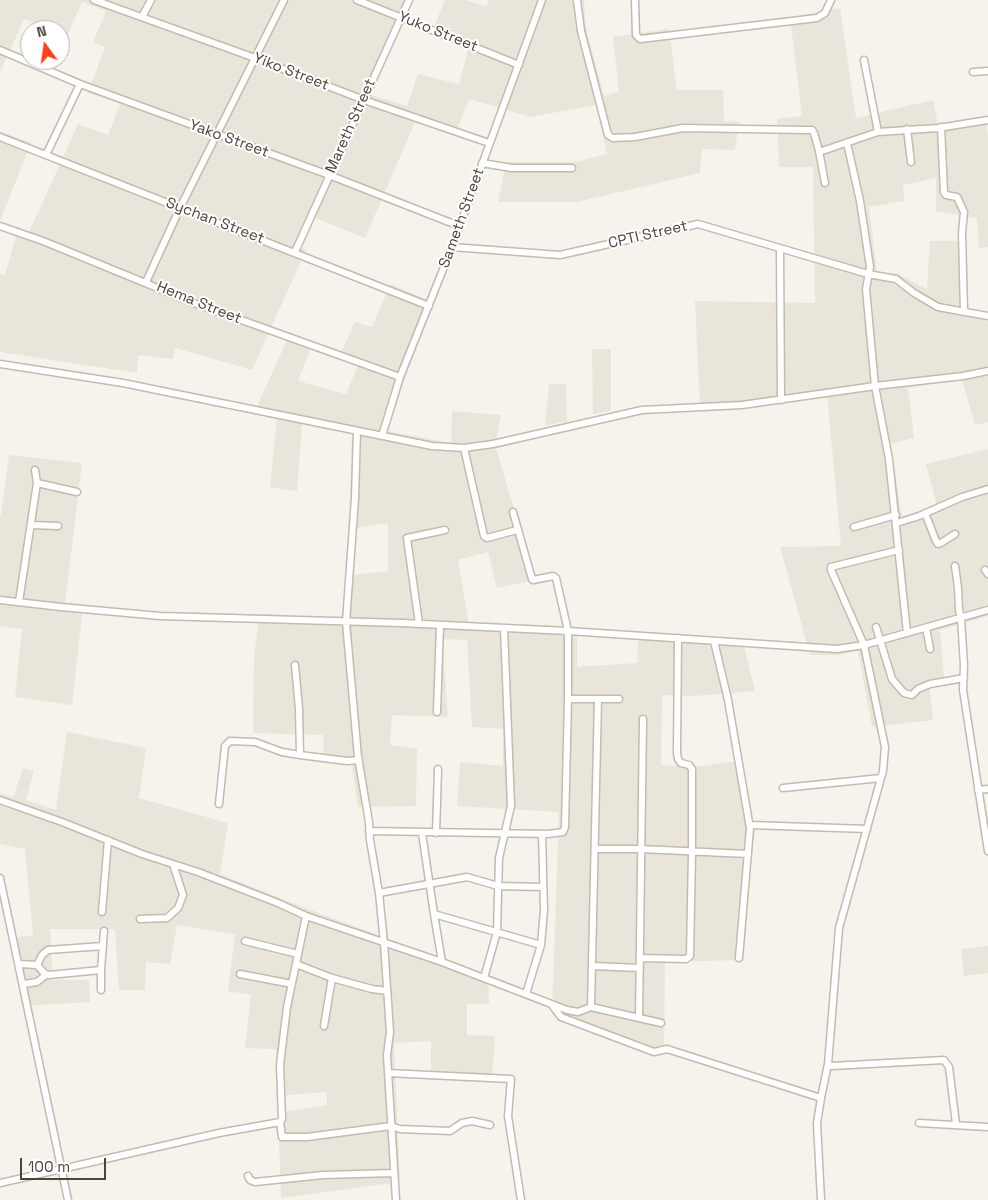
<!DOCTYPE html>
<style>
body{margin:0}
#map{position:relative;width:988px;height:1200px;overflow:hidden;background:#f6f3ec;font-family:"Space Grotesk",sans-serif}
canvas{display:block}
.north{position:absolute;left:20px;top:20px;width:50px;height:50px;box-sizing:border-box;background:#fff;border:1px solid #b7b4b0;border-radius:50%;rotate:346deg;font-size:14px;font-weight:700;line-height:20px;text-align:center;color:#4b4439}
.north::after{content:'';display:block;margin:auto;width:18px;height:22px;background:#fc3f1d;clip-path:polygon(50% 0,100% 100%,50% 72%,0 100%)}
.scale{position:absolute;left:20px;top:1158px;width:86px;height:22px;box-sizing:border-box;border:2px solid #4b4439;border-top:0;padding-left:6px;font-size:15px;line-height:18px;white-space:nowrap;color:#4b4439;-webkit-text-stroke:4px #fff;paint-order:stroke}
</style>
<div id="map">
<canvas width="988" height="1200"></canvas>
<div class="north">N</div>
<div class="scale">100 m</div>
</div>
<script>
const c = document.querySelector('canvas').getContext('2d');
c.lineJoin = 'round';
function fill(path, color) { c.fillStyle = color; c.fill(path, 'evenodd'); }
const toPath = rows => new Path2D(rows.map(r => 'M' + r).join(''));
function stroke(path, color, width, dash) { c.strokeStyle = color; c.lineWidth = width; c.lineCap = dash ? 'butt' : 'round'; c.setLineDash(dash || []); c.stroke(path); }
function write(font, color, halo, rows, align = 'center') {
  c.font = font + ' "Space Grotesk",sans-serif'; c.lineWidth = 4; c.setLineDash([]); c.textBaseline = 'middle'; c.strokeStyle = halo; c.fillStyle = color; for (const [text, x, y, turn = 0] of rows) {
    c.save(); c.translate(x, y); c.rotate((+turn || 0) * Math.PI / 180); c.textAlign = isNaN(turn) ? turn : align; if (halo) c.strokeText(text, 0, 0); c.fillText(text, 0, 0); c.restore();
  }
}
fill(toPath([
 [0,0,413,0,367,94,407,106,418,74,459,84,468,50,431,34,445,0,466,0,486,7,489,0,584,0,586,27,604,96,619,92,613,37,669,29,677,90,723,90,724,121,739,122,735,150,702,149,700,173,577,202,498,202,506,162,575,162,607,154,597,105,530,117,469,99,455,135,415,122,365,238,313,217,300,247,306,250,252,370,175,348,173,359,138,355,137,373,0,352,0,274,5,275,16,236,26,239,78,124,108,135,120,104,88,93,105,47,93,42,106,11,82,2,67,36,60,33,60,30,52,30,24,19,0,72],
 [840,8,856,118,933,100,938,124,985,117,988,136,988,247,979,248,977,218,936,211,936,178,903,185,904,201,869,207,877,272,898,274,927,289,930,241,957,241,963,249,966,309,988,312,988,422,975,425,962,379,908,388,914,438,891,444,902,518,938,510,926,464,988,449,988,616,940,630,944,680,929,683,933,720,872,727,858,651,840,655,810,655,780,547,841,546,827,394,700,409,695,301,815,303,813,167,779,167,777,119,802,116,790,17],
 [0,131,31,143,0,221],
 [391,284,432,302,387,431,451,443,452,411,501,415,495,445,519,525,531,581,497,588,488,552,458,560,469,624,577,628,577,667,637,663,639,631,742,639,755,691,695,696,662,695,661,765,694,767,741,760,754,836,740,960,665,962,664,1051,552,1014,559,812,457,806,460,762,503,766,503,729,472,727,467,640,442,639,448,717,392,715,390,745,417,749,416,806,358,807,351,759,324,756,323,735,253,733,254,654,260,614,350,618,352,575,388,571,388,523,349,529,352,433,302,424,297,491,270,487,277,418,254,413,287,340,310,350,298,381,346,394,360,361,341,353,355,322,372,327],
 [592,349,611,349,611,411,593,414],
 [549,384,566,384,567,421,545,426],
 [9,455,82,463,65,604,83,606,72,705,15,697,22,629,0,626,0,515,1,515],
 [67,732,146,748,139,798,228,823,220,874,300,906,488,976,489,1004,467,1004,467,1035,495,1036,492,1076,431,1074,431,1041,394,1043,400,1182,281,1198,278,1113,327,1105,327,1092,277,1096,276,1049,245,1048,251,995,228,991,235,934,177,925,170,964,146,962,145,990,119,990,115,929,50,929,53,980,89,980,90,1002,22,1006,11,938,33,935,25,849,0,844,0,793,13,797,23,768,34,771,26,800,56,810],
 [988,946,988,973,964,976,961,949]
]), '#eae5da');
const minor = toPath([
 [94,0,255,58,364,100,489,143],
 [357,0,519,65],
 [577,0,581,31,608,135,613,138,635,137,683,128,807,130,812,130,814,133,819,151,822,151,878,132,938,128,988,120],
 [635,0,636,35,640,39,817,18,825,13,831,0],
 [142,17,151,0],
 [0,50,80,84,329,175,459,226],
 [864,60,878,132],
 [973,72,988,71],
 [941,127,944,192,946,195,957,197,964,212,962,233,964,312],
 [907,129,911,162],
 [0,137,429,306],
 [847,143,860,201,870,267,866,289,875,386,889,459,907,633],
 [819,151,825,183],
 [46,155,80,84],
 [482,163,512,168,572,168],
 [0,226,43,241,194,303,400,377],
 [452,247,560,255,698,224,868,274,896,279,914,293,938,307,988,316],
 [780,249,781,400],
 [295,252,409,0],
 [146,282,180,208,284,0],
 [0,364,123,383,432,446,464,448,493,444,642,410,742,405,875,386,963,376,988,371],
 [357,431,355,498,346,622,358,757,369,822,370,840,379,893,384,943,390,1032,387,1055,396,1200],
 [382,436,400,377,452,247,542,0],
 [464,448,484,536,487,538,517,530],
 [37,483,77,492],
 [513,512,532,579,533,580,553,576,556,578,568,631,568,699,619,699],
 [925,513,936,541,938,544,941,543,955,534],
 [897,523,919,516,962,497,988,489],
 [31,525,58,526],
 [854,527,896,515],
 [899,550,831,567,831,570,864,645,885,747,883,771,839,928,828,1064,831,1066,944,1060,949,1067,956,1124],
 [955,566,958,588,959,610,961,618,964,665,963,690,988,851],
 [985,570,988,574],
 [0,600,61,607,160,616,402,623,568,631,837,649,864,645,988,610],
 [19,602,37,483,35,470],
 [419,624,407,538,445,530],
 [876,627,892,679,904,693,912,695,918,689,930,684,964,678],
 [926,628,930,649],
 [714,641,728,700,750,828,739,958],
 [295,665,299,709,300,755,347,761,359,760],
 [437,712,440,625],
 [783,788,881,778],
 [978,790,988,789],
 [0,800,62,822,142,854,198,872,278,903,306,916,442,962,567,1010,578,1012,591,1007,661,1023],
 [219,804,225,746,230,741,255,742,282,752,300,755],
 [750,825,867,829],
 [369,831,548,834,563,832,565,827,568,699],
 [422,833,434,914],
 [436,833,438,769],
 [595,849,641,849,748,854],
 [0,878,68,1200],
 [379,893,467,877,498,886,543,887],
 [102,912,108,840],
 [140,919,167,918,178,908,183,895,173,864],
 [245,941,298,954],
 [640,958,686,959,690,956,692,852,692,769,689,765,681,763,678,759,677,753,678,638],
 [442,962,434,914,541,945],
 [20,964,37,965,45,974,49,975,101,970,104,931],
 [296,964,332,978,372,989,387,991],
 [37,965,42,955,48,950,103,946],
 [592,966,640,968],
 [240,974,292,984],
 [484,978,497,932,499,858,511,806,504,628],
 [24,984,37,982,46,975],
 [101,990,101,970],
 [526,994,541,945,544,910,542,834],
 [552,1005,561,1017,654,1052,667,1049,821,1098,828,1064],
 [591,1007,598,699],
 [639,1017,643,719],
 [324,1026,332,978],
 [388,1073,511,1079,508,1116,521,1200],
 [821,1098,817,1123,821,1200],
 [280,1122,282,1137,307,1137,391,1126,400,1129,450,1131,462,1123,472,1121,490,1125],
 [919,1123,988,1127],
 [248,1176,250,1180,255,1182,323,1175,394,1173],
 [0,1183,219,1133,280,1122,282,1119,280,1065,287,1007,306,916]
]);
stroke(minor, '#c2bbae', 9);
stroke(minor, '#fff', 6);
write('15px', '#4b4439', '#fff', [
 ["Yuko Street",438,32,22],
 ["Yiko Street",291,72,21],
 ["Mareth Street",351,126,-66],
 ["Yako Street",229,139,20],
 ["Sameth Street",462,218,-70],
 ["Sychan Street",215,221,21],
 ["CPTI Street",648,235,-13],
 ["Hema Street",199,303,22]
]);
</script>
